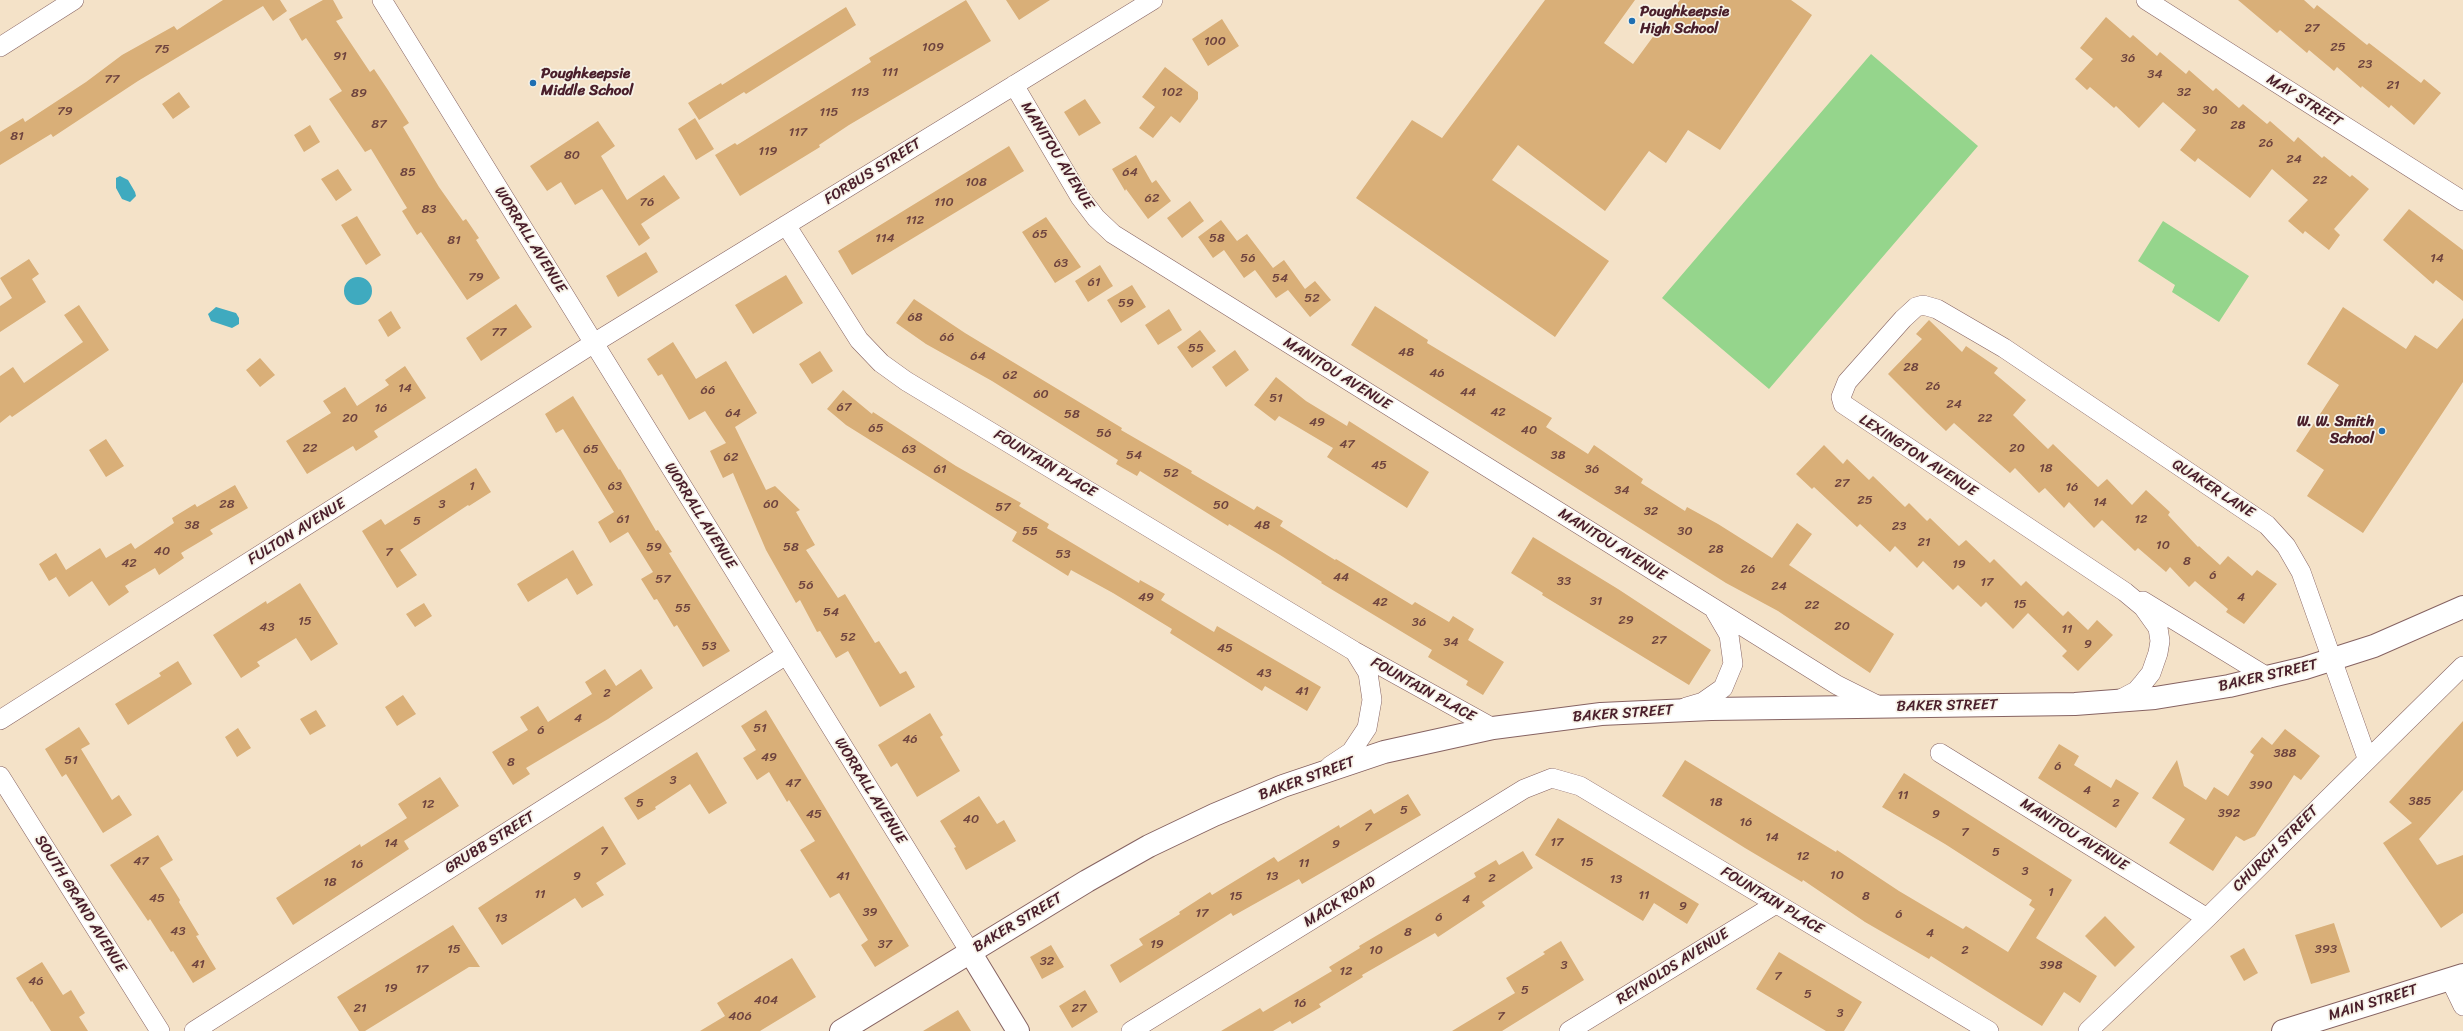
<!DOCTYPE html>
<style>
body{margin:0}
canvas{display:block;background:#f4e2c8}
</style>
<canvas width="2463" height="1031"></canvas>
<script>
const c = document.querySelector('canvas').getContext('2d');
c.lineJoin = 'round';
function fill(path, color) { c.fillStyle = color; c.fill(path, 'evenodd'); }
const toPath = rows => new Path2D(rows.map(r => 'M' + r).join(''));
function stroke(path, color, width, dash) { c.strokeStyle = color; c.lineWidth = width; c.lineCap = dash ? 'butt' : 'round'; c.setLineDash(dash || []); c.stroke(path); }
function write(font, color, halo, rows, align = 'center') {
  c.font = font + ' Sriracha,sans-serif'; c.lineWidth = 3.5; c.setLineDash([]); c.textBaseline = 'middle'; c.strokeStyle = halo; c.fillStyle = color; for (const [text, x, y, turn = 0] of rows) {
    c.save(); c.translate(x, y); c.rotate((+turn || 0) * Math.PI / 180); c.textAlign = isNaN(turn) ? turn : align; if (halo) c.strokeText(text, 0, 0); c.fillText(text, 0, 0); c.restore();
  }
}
fill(toPath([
 [1871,54,1978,146,1769,389,1662,298],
 [2163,221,2249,276,2219,322,2172,292,2175,285,2138,261]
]), '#95d58c');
fill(toPath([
 [120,176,128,180,135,192,136,196,130,202,122,199,116,188,116,178],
 '344 291a14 14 0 1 1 28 0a14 14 0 1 1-28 0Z',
 [216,307,236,313,239,318,239,324,232,328,211,321,208,314]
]), '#3faabf');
fill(toPath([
 [223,0,280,0,287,11,273,21,263,6,138,81,53,137,51,134,0,165,0,132,23,118,25,122,86,82,122,55,174,26,177,30],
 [323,0,333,0,343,18,336,21,370,72,374,69,388,90,409,123,403,127,439,187,463,221,466,219,479,238,476,240,500,278,467,300,421,232,417,235,402,211,407,208,371,149,365,152,329,99,342,91,306,38,302,41,289,19],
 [966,0,991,41,849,125,819,145,820,147,740,196,715,155,735,143,737,145,871,62,869,58],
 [1006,0,1050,0,1019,20],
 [1545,0,1635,0,1604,43,1633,64,1680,0,1791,0,1812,15,1720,150,1688,130,1666,163,1649,151,1605,211,1518,145,1492,180,1609,261,1555,337,1356,198,1412,120,1442,138],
 [2238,0,2304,0,2314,9,2317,5,2367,45,2369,43,2421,83,2424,79,2441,93,2414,125,2391,105,2389,108,2362,86,2361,88,2337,67,2334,71,2309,50,2307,53,2280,30,2277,33],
 [846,7,856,25,746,94,744,92,699,120,688,103,721,83,722,85],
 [2106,17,2130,38,2133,35,2157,56,2160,52,2186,74,2189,70,2213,91,2216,88,2239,108,2243,104,2267,124,2270,121,2294,142,2298,137,2322,158,2324,156,2350,177,2352,175,2369,189,2334,229,2340,235,2329,250,2305,231,2303,234,2288,221,2308,200,2272,169,2250,198,2198,158,2195,162,2180,150,2196,130,2163,102,2139,128,2116,106,2114,108,2090,87,2087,90,2075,79,2093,59,2080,48],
 [1222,19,1239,46,1208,66,1192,39],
 [1165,67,1198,92,1198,99,1180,123,1171,116,1153,138,1139,128,1155,107,1142,97],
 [179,92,190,107,173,119,162,104],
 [1085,99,1101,123,1079,136,1064,112],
 [695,118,714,149,696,160,678,129],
 [598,121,615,146,601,156,627,200,664,175,680,198,641,224,650,238,639,246,602,189,575,205,561,182,547,191,530,166],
 [310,125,320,142,304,152,294,135],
 [1009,146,1024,171,852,275,838,251],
 [1136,155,1152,183,1156,180,1171,201,1148,219,1126,189,1125,191,1112,169],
 [338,169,352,190,336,201,321,179],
 [1190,201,1204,221,1182,238,1167,218],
 [2409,209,2463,250,2463,301,2436,280,2433,284,2383,240],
 [357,216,381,255,366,265,341,225],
 [1046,217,1081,267,1055,283,1022,232],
 [1221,220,1237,241,1247,234,1273,268,1284,260,1305,289,1315,281,1331,300,1310,317,1288,290,1276,298,1255,270,1244,278,1224,250,1213,258,1198,237],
 [646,252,658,272,618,297,606,276],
 [29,259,39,274,32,279,46,302,0,332,0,306,12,298,0,278],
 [1100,265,1113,286,1088,302,1075,281],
 [786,275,803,303,753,334,735,305],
 [1132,285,1146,307,1121,323,1107,300],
 [914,299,965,333,1122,428,1121,430,1192,471,1191,473,1254,510,1257,506,1283,521,1280,526,1335,560,1336,559,1412,605,1415,602,1449,622,1453,616,1474,629,1468,640,1504,662,1483,695,1466,685,1468,681,1428,657,1432,650,1321,583,1322,582,1280,555,1229,524,1228,526,1140,471,1137,476,1116,464,1118,460,992,381,926,344,896,323],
 [516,304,532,327,481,361,466,338],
 [79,305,109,350,12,417,10,415,0,423,0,376,13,367,24,383,83,342,64,315],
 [1375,306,1428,340,1427,343,1552,418,1546,427,1588,454,1594,445,1643,479,1641,483,1685,511,1687,507,1718,524,1772,558,1797,523,1812,534,1789,565,1894,634,1870,673,1778,611,1726,583,1351,345],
 [2343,307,2406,349,2415,335,2437,349,2463,318,2463,382,2363,533,2307,496,2324,470,2296,451,2339,385,2307,364],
 [1169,309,1182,330,1158,345,1145,325],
 [391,311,401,328,388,337,378,320],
 [1929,320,1962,352,1966,346,1998,368,1994,373,2026,400,2013,415,2048,449,2053,444,2098,487,2107,479,2132,505,2146,490,2170,512,2168,515,2198,547,2199,546,2220,565,2228,556,2252,576,2257,570,2277,584,2244,624,2226,612,2228,609,2195,581,2189,587,2170,567,2166,572,2138,548,2135,551,2102,520,2094,528,2069,502,2064,508,2045,488,2039,493,2015,468,2010,473,1954,423,1946,431,1926,412,1888,374,1922,339,1916,334],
 [1200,330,1216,351,1192,368,1177,347],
 [673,342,696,379,726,361,757,413,735,427,766,490,775,486,800,510,796,512,815,545,806,550,838,598,845,594,875,643,879,641,900,674,906,671,915,687,880,707,848,651,836,658,820,631,817,632,800,600,796,603,766,550,733,473,723,478,710,451,726,443,705,411,689,420,662,374,658,376,647,359],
 [1235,350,1249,370,1226,387,1212,367],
 [820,351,833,371,812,384,799,364],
 [260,358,275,375,260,387,246,370],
 [405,366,426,398,374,431,378,437,356,451,353,446,307,474,286,441,331,413,323,401,345,387,357,406,389,385,385,380],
 [1276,377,1306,401,1347,426,1349,421,1429,472,1407,508,1327,457,1333,448,1279,416,1275,421,1254,405],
 [843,390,872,414,873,412,956,466,1021,503,1019,506,1049,524,1047,528,1139,583,1140,580,1165,594,1161,600,1214,632,1217,626,1321,687,1307,711,1265,686,1262,691,1170,633,1172,629,1113,593,1071,570,1068,576,1012,541,1017,532,846,425,827,409],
 [573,396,619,470,620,469,656,531,658,530,672,552,669,553,730,651,703,667,677,625,674,627,657,599,654,600,641,579,653,572,628,532,610,543,598,522,614,512,563,429,556,433,545,414],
 [106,439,124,466,106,477,89,450],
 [1824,445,1843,464,1847,459,1869,480,1873,476,1905,507,1909,503,1927,521,1930,518,1959,546,1966,540,1990,563,1994,559,2021,586,2026,581,2063,616,2068,611,2088,630,2097,620,2113,635,2078,671,2062,656,2067,651,2028,613,2013,629,1986,602,1981,607,1958,585,1953,590,1923,561,1917,568,1895,546,1890,552,1860,524,1857,527,1814,487,1812,489,1796,474],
 [476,468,491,492,469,506,468,505,400,550,417,575,397,588,362,531,381,519,385,525],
 [235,485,248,508,210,530,213,534,181,553,184,558,159,575,155,568,125,586,129,592,109,606,92,581,69,597,56,577,61,574,49,581,39,564,56,553,66,570,100,548,106,558,131,543,135,549,174,523,172,518,195,504,197,507],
 [1533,537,1618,589,1711,650,1689,685,1542,595,1543,593,1511,573],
 [573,550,593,585,577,595,567,578,528,602,517,584],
 [300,583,338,644,311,661,296,638,257,662,260,666,241,678,213,635,266,601,267,604],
 [424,603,432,616,415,627,406,614],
 [178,661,192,684,128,725,115,704,161,676,159,673],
 [605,669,616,686,641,669,653,688,608,719,526,768,530,774,513,785,492,752,528,730,520,717,538,706,548,722,592,694,585,682],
 [403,695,416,714,397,726,385,707],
 [316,710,326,726,310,735,300,719],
 [766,710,909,946,875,967,861,945,868,940,839,893,830,898,800,850,815,841,789,800,787,802,769,772,757,780,743,758,756,750,741,726],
 [930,713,943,735,940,737,960,771,917,797,897,763,891,767,878,745],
 [2463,721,2463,790,2419,839,2437,865,2463,855,2463,913,2441,928,2383,843,2412,823,2389,802],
 [79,727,90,744,81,749,112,800,119,795,132,815,103,833,66,774,62,777,45,749],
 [238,728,251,748,237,757,225,737],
 [2285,729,2320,756,2301,780,2294,775,2255,836,2244,841,2236,836,2213,871,2169,843,2185,819,2152,798,2177,760,2184,786,2206,800,2214,787,2228,796,2254,755,2250,752,2262,737,2272,745],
 [2059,744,2079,756,2074,765,2111,788,2116,779,2139,793,2116,828,2038,778],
 [697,752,727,803,709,814,690,784,655,807,656,809,638,820,624,798],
 [1685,760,1836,852,1837,850,1899,891,1963,929,1966,926,2008,952,2035,909,2029,905,2032,900,1945,844,1882,807,1904,773,2072,880,2036,938,2097,976,2080,1003,2064,992,2042,1026,1931,956,1929,959,1865,922,1803,880,1802,882,1745,848,1662,796],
 [440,777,459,806,404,841,409,849,293,925,276,898,360,844,361,847,407,818,398,804],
 [1408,794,1421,815,1302,884,1299,879,1233,916,1231,913,1120,983,1110,965,1143,945,1139,939,1180,914,1179,912,1210,892,1212,895,1274,857,1278,862,1339,825,1340,828,1371,809,1374,814],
 [979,796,997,824,1004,820,1016,841,966,870,954,848,956,847,940,821],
 [1558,818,1699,904,1687,924,1654,903,1643,921,1535,855],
 [603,826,626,864,596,883,604,895,582,908,575,898,502,945,478,908],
 [158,835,173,860,160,868,180,900,179,902,199,935,196,936,216,969,193,983,173,951,171,952,150,919,148,921,110,865],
 [1523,851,1533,868,1482,902,1485,906,1438,937,1435,933,1362,975,1363,977,1319,1004,1321,1007,1292,1024,1290,1021,1273,1031,1221,1031,1260,1008,1263,1012,1332,971,1329,967,1360,948,1359,946,1476,877,1474,873,1496,860,1499,865],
 [2105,916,2135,947,2115,967,2085,936],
 [2334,923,2350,972,2311,984,2295,935],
 [453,925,480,967,469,967,365,1031,359,1031,337,997],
 [1561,941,1584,980,1502,1031,1452,1031,1515,993,1506,978,1545,954,1543,952],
 [1051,945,1064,967,1042,979,1030,957],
 [2244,948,2258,973,2244,981,2230,956],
 [1779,952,1862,1002,1844,1031,1826,1031,1756,989],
 [792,958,816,997,760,1031,700,1031,725,1016,717,1003],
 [42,962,63,995,71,990,85,1013,79,1017,88,1031,51,1031,32,1001,31,1002,16,978],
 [1085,990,1098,1012,1072,1028,1059,1006],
 [958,1010,971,1031,923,1031]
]), '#d9af78');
const minor = toPath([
 [382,0,970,952],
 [2146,0,2463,201],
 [0,47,74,0],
 [1014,85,1080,197,1096,218,1113,234,1837,685,1881,707],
 [786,225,859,340,881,363,906,381,1354,651,1493,728],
 [2143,601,2269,678],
 [2117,701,2136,691,2143,683,2151,673,2158,653,2160,641,2158,628,2143,607,2125,592,1843,404,1841,397,1847,382,1903,319,1916,307,1923,305,1937,309,2004,348,2267,525,2286,546,2301,572,2367,758],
 [1686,707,1703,702,1723,688,1733,664,1729,635,1715,611],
 [0,720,594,343,1153,0],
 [1940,753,2207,918],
 [1330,766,1351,752,1367,728,1372,700,1368,673,1355,652],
 [0,776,160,1031],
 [2450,979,2463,1006],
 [194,1031,786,655],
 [1131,1031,1524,789,1552,778,1580,786,1989,1031],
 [1569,1031,1776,904],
 [2088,1031,2207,918,2463,666]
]);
const tertiary = toPath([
 [2283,1031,2463,975]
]);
const secondary = toPath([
 [970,952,1018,1031]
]);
const trunk = toPath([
 [841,1031,1087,881,1149,846,1214,815,1283,786,1384,752,1493,728,1601,714,1711,709,2075,704,2155,698,2229,686,2305,668,2374,646,2463,607]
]);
stroke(minor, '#866362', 20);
stroke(tertiary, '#866362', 24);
stroke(secondary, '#866362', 24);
stroke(trunk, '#866362', 24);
stroke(minor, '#fff', 19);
stroke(tertiary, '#fff', 22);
stroke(secondary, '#fff', 22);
stroke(trunk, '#fff', 22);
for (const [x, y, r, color] of [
 [1632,21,4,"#1f6fb2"],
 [533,83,4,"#1f6fb2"],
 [2382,431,4,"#1f6fb2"]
]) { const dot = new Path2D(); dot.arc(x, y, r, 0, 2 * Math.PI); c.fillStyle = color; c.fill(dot); stroke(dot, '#f7f3e8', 1.5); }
write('13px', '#6e433e', null, [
 ["27",2312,29],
 ["100",1215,42],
 ["109",933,48],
 ["25",2338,48],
 ["75",162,50],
 ["91",340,57],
 ["36",2128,59],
 ["23",2365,65],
 ["111",890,73],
 ["34",2155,75],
 ["77",112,80],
 ["21",2393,86],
 ["113",860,93],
 ["102",1172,93],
 ["32",2184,93],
 ["89",359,94],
 ["30",2210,111],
 ["79",65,112],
 ["115",829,113],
 ["87",379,125],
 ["28",2238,126],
 ["117",798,133],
 ["81",17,137],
 ["26",2266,144],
 ["119",768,152],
 ["80",572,156],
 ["24",2294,160],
 ["85",408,173],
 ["64",1130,173],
 ["22",2320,181],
 ["108",976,183],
 ["62",1152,199],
 ["76",647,203],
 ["110",944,203],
 ["83",429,210],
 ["112",915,221],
 ["65",1040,235],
 ["114",885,239],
 ["58",1217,239],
 ["81",454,241],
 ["56",1248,259],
 ["14",2437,259],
 ["63",1061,264],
 ["79",476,278],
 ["54",1280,279],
 ["61",1094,283],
 ["52",1312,299],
 ["59",1126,304],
 ["68",915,318],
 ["77",499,333],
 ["66",947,338],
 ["55",1196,349],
 ["48",1406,353],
 ["64",978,357],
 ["28",1911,368],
 ["46",1437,374],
 ["62",1010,376],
 ["26",1933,387],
 ["14",405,389],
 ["66",708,391],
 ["44",1468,393],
 ["60",1041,395],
 ["51",1276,399],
 ["24",1954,405],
 ["67",844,408],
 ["16",381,409],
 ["42",1498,413],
 ["64",733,414],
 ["58",1072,415],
 ["20",350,419],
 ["22",1985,419],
 ["49",1317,423],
 ["65",876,429],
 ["40",1529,431],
 ["56",1104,434],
 ["47",1347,445],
 ["22",310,449],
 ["20",2017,449],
 ["65",591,450],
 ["63",909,450],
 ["54",1134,456],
 ["38",1558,456],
 ["62",731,458],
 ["45",1379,466],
 ["18",2046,469],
 ["61",940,470],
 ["36",1592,470],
 ["52",1171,474],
 ["27",1842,484],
 ["1",472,487],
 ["63",615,487],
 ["16",2072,488],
 ["34",1622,491],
 ["25",1865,501],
 ["14",2100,503],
 ["28",227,505],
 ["3",442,505],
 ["60",771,505],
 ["50",1221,506],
 ["57",1003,508],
 ["32",1651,512],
 ["61",623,520],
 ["12",2141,520],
 ["5",417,522],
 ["38",192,526],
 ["48",1262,526],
 ["23",1899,527],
 ["55",1030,532],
 ["30",1685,532],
 ["21",1924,543],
 ["10",2163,546],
 ["59",654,548],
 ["58",791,548],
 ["28",1716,550],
 ["40",162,552],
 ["7",389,553],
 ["53",1063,555],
 ["8",2187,562],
 ["42",129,564],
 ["19",1959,565],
 ["26",1748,570],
 ["6",2213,576],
 ["44",1341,578],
 ["57",663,580],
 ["33",1564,582],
 ["17",1987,583],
 ["56",806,586],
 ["24",1779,587],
 ["49",1146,598],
 ["4",2241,598],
 ["31",1596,602],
 ["42",1380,603],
 ["15",2020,605],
 ["22",1812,606],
 ["55",683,609],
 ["54",831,613],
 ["29",1626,621],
 ["15",305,622],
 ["36",1419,623],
 ["20",1842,627],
 ["43",267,628],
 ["11",2067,630],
 ["52",848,638],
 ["27",1659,641],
 ["34",1451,643],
 ["9",2088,645],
 ["53",709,647],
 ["45",1225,649],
 ["43",1264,674],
 ["41",1302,692],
 ["2",607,694],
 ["4",578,719],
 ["51",760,729],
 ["6",541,731],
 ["46",910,740],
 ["388",2285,754],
 ["49",769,758],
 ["51",71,761],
 ["8",511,763],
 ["6",2058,767],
 ["3",673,781],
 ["47",793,784],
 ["390",2261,786],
 ["4",2087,791],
 ["11",1903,796],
 ["385",2420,802],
 ["18",1716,803],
 ["5",640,804],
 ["2",2116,804],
 ["12",428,805],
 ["5",1404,811],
 ["392",2229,814],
 ["45",814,815],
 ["9",1936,815],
 ["40",971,820],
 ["16",1746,823],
 ["7",1368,828],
 ["7",1965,833],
 ["14",1772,838],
 ["17",1557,843],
 ["14",391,844],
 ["9",1336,845],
 ["7",604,852],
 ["5",1996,853],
 ["12",1803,857],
 ["47",141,862],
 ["15",1587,863],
 ["11",1304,864],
 ["16",357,865],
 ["3",2025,872],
 ["10",1837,876],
 ["9",577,877],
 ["41",843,877],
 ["13",1272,877],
 ["2",1492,879],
 ["13",1616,880],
 ["18",330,883],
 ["1",2051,893],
 ["11",540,895],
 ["11",1644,896],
 ["15",1236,897],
 ["8",1866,897],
 ["45",157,899],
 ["4",1466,900],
 ["9",1683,907],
 ["39",870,913],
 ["17",1202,914],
 ["6",1899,915],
 ["6",1439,918],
 ["13",501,919],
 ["43",178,932],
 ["8",1408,933],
 ["4",1930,934],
 ["37",885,945],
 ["19",1157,945],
 ["15",454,950],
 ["393",2326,950],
 ["10",1376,951],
 ["2",1965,951],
 ["32",1047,962],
 ["41",198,965],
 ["3",1564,966],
 ["398",2051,966],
 ["17",422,970],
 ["12",1346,972],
 ["7",1778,977],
 ["46",36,982],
 ["19",391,989],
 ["5",1525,991],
 ["5",1808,995],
 ["404",766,1001],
 ["16",1300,1004],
 ["21",360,1009],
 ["27",1079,1009],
 ["3",1840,1014],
 ["406",740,1017],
 ["7",1501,1017]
]);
write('bold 15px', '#4a1f2b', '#f7f3e8', [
 ["Poughkeepsie",1640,12],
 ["High School",1640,29],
 ["Poughkeepsie",541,74],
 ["Middle School",541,91],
 ["W. W. Smith",2374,422,"right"],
 ["School",2374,439,"right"]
], 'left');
write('15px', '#4a1f2b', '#f7f3e8', [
 ["MAY STREET",2304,101,32],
 ["MANITOU AVENUE",1057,156,58],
 ["FORBUS STREET",873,172,-32],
 ["WORRALL AVENUE",530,240,58],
 ["MANITOU AVENUE",1337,374,32],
 ["LEXINGTON AVENUE",1918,456,33],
 ["FOUNTAIN PLACE",1045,464,31],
 ["QUAKER LANE",2213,489,33],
 ["WORRALL AVENUE",700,516,58],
 ["FULTON AVENUE",297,532,-32],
 ["MANITOU AVENUE",1612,545,32],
 ["BAKER STREET",2268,676,-13],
 ["FOUNTAIN PLACE",1423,690,29],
 ["BAKER STREET",1947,706,-1],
 ["BAKER STREET",1623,714,-4],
 ["BAKER STREET",1307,779,-20],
 ["WORRALL AVENUE",870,791,58],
 ["MANITOU AVENUE",2074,835,32],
 ["GRUBB STREET",490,843,-32],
 ["CHURCH STREET",2276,849,-45],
 ["FOUNTAIN PLACE",1772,901,31],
 ["MACK ROAD",1340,902,-32],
 ["SOUTH GRAND AVENUE",80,904,58],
 ["BAKER STREET",1018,923,-31],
 ["REYNOLDS AVENUE",1673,967,-32],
 ["MAIN STREET",2373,1003,-17]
]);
</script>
